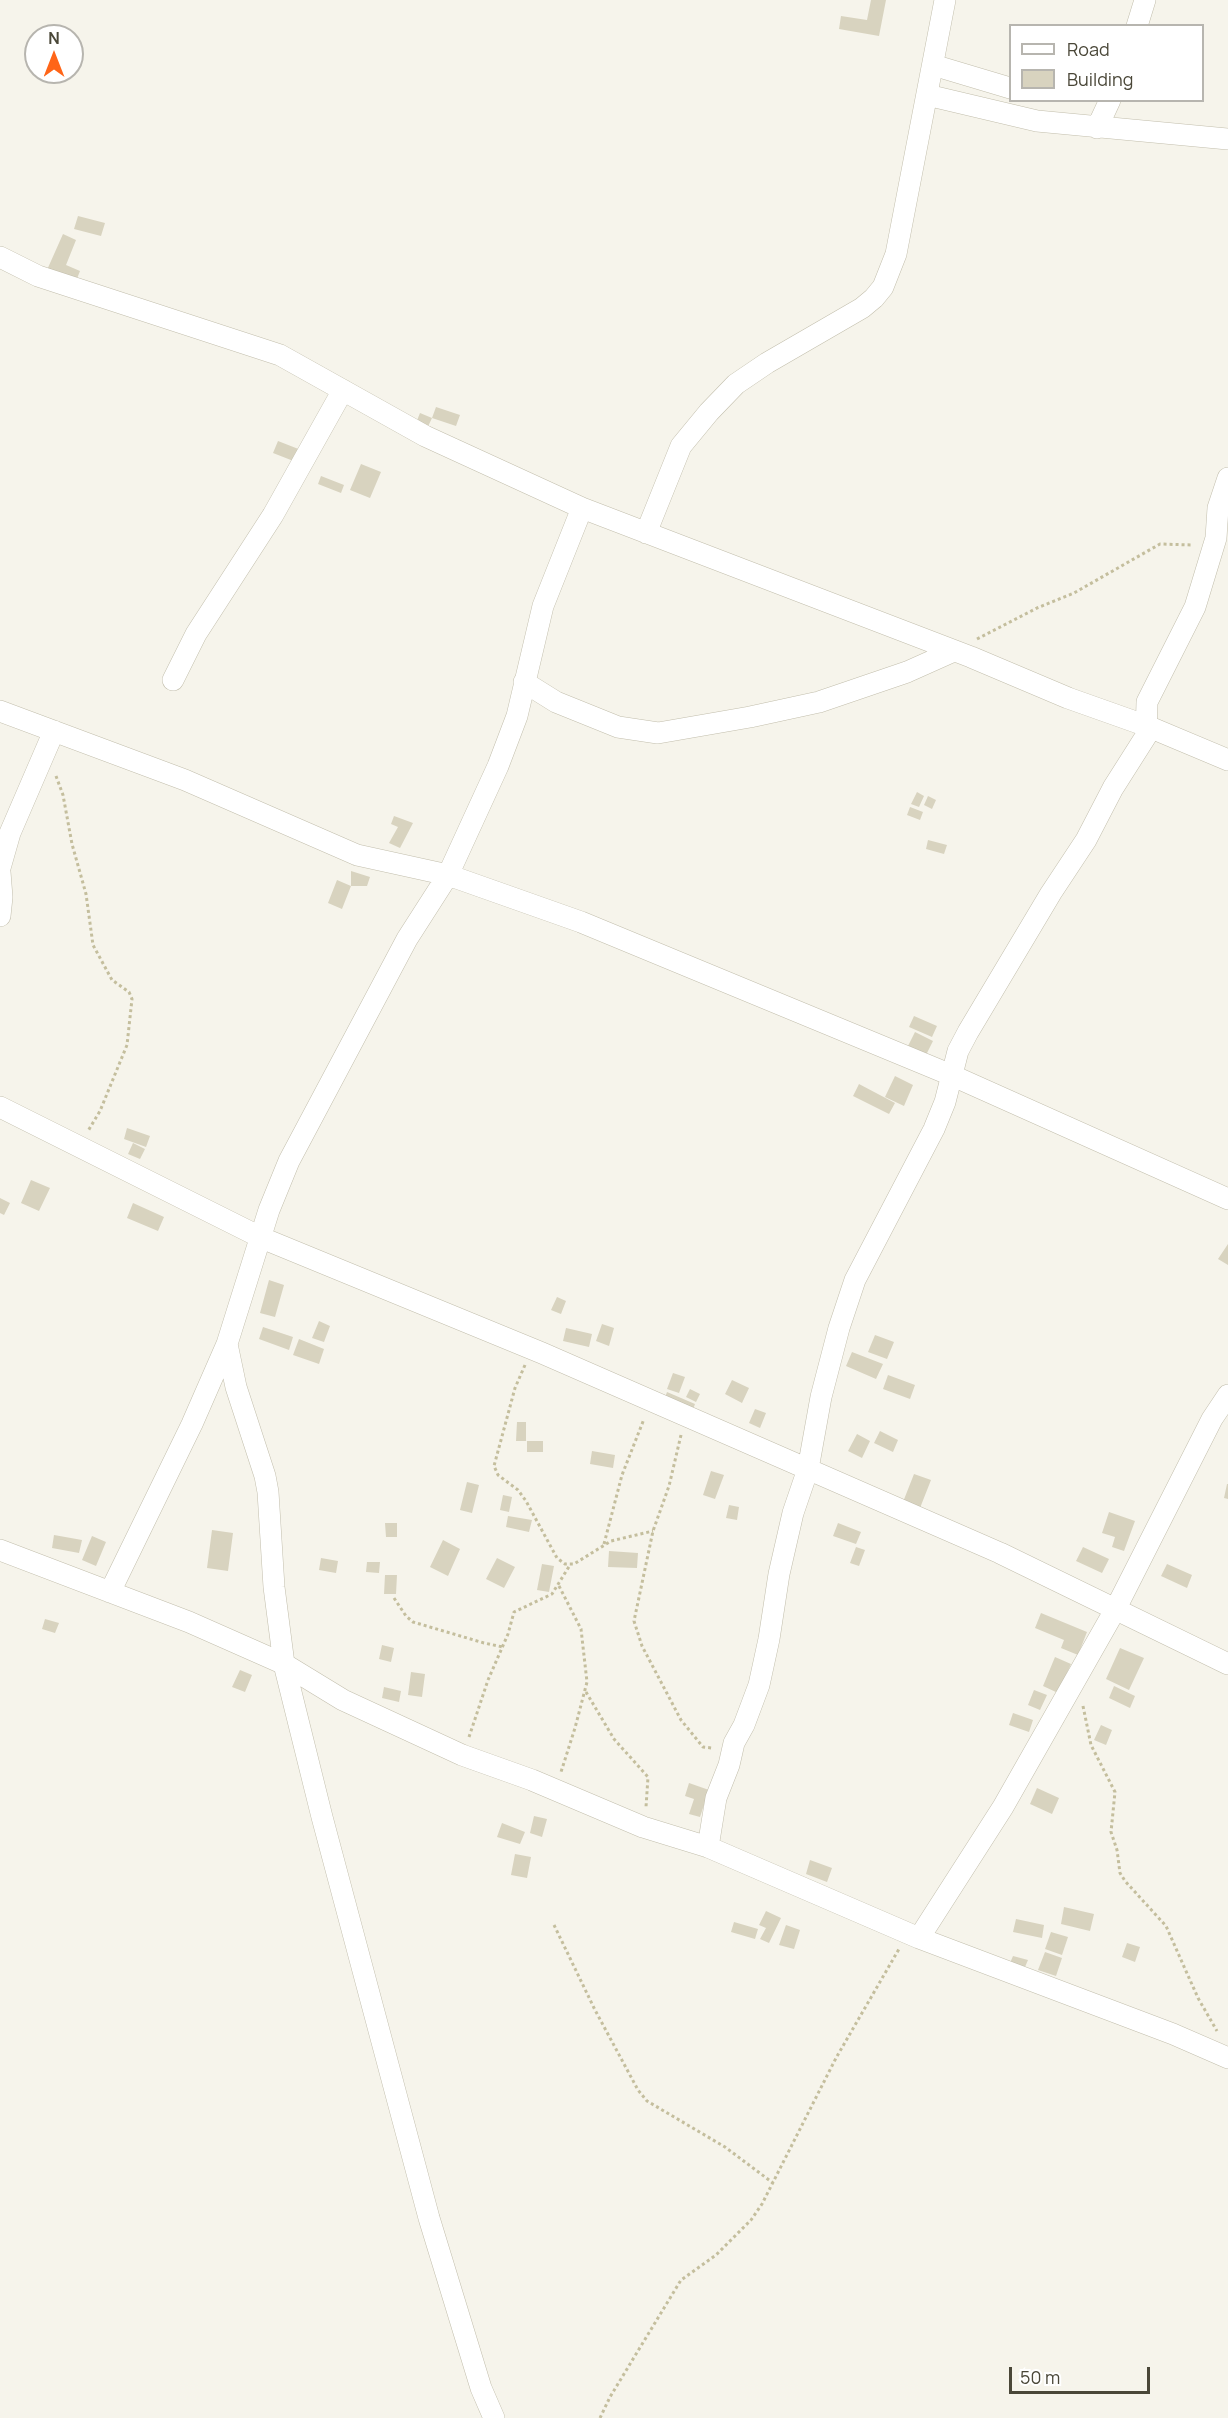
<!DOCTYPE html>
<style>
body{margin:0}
#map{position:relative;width:1228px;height:2418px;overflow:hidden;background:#f6f4eb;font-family:Manrope,sans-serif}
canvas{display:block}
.legend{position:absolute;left:1009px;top:24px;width:195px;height:78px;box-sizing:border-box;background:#fff;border:2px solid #b7b5af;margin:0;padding:8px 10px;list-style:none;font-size:18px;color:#4a4738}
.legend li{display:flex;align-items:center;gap:12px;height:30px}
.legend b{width:30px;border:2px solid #b7b5af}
.north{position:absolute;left:24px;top:24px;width:60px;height:60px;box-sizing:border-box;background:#fff;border:2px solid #b7b5af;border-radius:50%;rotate:0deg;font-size:16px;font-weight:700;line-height:24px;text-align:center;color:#4a4738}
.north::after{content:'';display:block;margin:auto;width:21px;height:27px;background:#ff6518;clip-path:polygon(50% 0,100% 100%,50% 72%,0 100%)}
.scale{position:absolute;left:1009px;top:2367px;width:141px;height:27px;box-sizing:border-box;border:3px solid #4a4738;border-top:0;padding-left:8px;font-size:18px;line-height:21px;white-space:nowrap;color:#4a4738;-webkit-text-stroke:4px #fff;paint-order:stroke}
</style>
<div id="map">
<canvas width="1228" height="2418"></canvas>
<ul class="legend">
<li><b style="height:8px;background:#fff"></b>Road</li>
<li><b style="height:16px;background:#d8d3bf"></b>Building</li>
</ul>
<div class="north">N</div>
<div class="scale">50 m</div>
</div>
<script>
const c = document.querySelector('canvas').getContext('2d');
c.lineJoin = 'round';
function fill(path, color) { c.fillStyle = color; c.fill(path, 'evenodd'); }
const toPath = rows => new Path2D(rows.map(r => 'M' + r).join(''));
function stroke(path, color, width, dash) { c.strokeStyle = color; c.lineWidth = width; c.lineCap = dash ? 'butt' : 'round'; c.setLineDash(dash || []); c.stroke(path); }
fill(toPath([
 [871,0,886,0,879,36,839,29,841,16,867,20],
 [78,216,105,223,101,236,74,229],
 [63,234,76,240,66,265,80,271,76,281,47,270],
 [436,407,460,415,456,426,432,418],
 [420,413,432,418,425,433,414,428],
 [278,441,301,450,296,462,273,453],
 [361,464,381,472,370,498,350,490],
 [321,476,344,485,341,493,318,484],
 [917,792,924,796,919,807,911,804],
 [928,796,936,800,932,809,924,805],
 [910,807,923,812,920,820,907,815],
 [394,816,413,823,400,848,389,843,398,827,391,824],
 [928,840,947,845,944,854,926,849],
 [351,871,370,877,367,886,351,886],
 [337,880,351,886,342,909,328,903],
 [914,1016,937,1026,932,1037,909,1027],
 [915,1032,933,1041,925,1057,907,1048],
 [895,1076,913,1085,904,1106,885,1097],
 [859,1084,895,1103,889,1114,853,1096],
 [127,1128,150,1136,146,1147,124,1139],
 [133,1143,145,1149,140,1159,128,1154],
 [31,1180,50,1188,39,1211,21,1203],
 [0,1198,10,1203,4,1215,0,1213],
 [133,1203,164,1217,158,1231,127,1218],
 [1228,1244,1228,1265,1218,1259],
 [269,1280,284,1285,275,1317,260,1313],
 [557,1297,566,1301,561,1314,551,1310],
 [319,1321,330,1326,324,1342,312,1338],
 [602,1324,614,1328,609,1346,596,1341],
 [263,1327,293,1337,289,1350,259,1339],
 [566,1328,592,1334,589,1347,563,1341],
 [875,1335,894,1342,887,1359,868,1352],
 [299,1339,324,1349,319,1364,293,1355],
 [852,1352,883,1364,876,1379,846,1366],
 [673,1373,685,1377,679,1393,667,1389],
 [888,1375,915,1385,910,1399,883,1389],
 [732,1380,749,1388,742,1403,725,1394],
 [690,1389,700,1394,696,1402,686,1397],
 [667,1392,695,1404,691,1415,663,1403],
 [755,1409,766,1413,760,1428,749,1423],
 [517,1422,526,1422,526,1441,516,1441],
 [880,1431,898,1440,893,1452,874,1443],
 [857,1434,870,1441,862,1458,848,1451],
 [527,1441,543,1441,543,1452,527,1452],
 [592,1451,615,1455,613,1468,590,1464],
 [711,1471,724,1475,715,1499,703,1495],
 [914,1474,931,1480,920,1508,903,1502],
 [467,1482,479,1485,472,1513,460,1510],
 [1227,1484,1228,1484,1228,1499,1224,1498],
 [503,1495,512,1497,509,1512,500,1510],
 [729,1505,739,1507,737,1520,726,1518],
 [1109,1512,1135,1521,1124,1551,1112,1547,1115,1537,1102,1533],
 [508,1516,532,1520,529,1532,506,1527],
 [385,1523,397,1523,397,1537,386,1537],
 [838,1523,861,1532,856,1544,833,1536],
 [212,1530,233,1533,228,1571,207,1568],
 [54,1535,82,1540,79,1553,52,1548],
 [92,1536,106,1542,96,1566,82,1560],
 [443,1540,460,1549,448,1576,430,1567],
 [856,1547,865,1550,859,1566,850,1563],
 [1083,1547,1109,1559,1102,1573,1076,1561],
 [609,1551,638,1553,637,1568,608,1567],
 [321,1558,338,1561,336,1573,319,1570],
 [497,1558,515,1567,504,1588,486,1579],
 [367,1562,380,1562,379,1573,366,1572],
 [542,1564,554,1566,549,1592,537,1590],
 [1167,1564,1192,1575,1187,1588,1161,1576],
 [385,1575,397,1575,396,1594,384,1594],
 [1041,1613,1087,1632,1078,1655,1061,1648,1064,1640,1035,1628],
 [45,1619,59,1623,55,1633,42,1629],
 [382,1645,394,1648,391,1662,379,1659],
 [1120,1648,1144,1658,1129,1690,1106,1679],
 [1055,1657,1071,1664,1058,1693,1043,1686],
 [240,1670,252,1675,245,1692,232,1687],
 [411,1672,425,1674,422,1697,408,1695],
 [1114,1686,1135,1696,1130,1708,1109,1698],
 [384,1687,401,1691,399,1702,382,1698],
 [1034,1690,1047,1695,1040,1710,1028,1705],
 [1013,1713,1033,1720,1029,1732,1009,1725],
 [1101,1725,1112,1730,1106,1745,1094,1740],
 [689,1783,709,1790,700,1817,689,1814,694,1799,685,1796],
 [1037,1788,1059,1798,1052,1814,1030,1804],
 [534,1816,547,1819,542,1837,530,1833],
 [502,1823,525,1832,520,1844,497,1837],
 [515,1854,531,1857,527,1878,511,1875],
 [810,1860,832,1868,827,1882,806,1874],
 [1064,1907,1094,1914,1090,1931,1061,1924],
 [766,1911,781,1918,769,1943,760,1939,766,1928,759,1925],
 [1016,1919,1044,1925,1042,1938,1013,1932],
 [734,1922,758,1929,755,1939,731,1932],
 [786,1925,800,1930,794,1949,779,1945],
 [1051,1932,1068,1937,1062,1955,1045,1949],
 [1127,1943,1140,1947,1135,1962,1122,1957],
 [1045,1952,1062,1958,1056,1976,1038,1970],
 [1013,1956,1028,1960,1025,1967,1010,1963]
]), '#d8d3bf');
const minor = toPath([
 [1137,26,1145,0],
 [933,65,1010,88],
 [927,95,1037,121,1228,139],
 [1097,128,1110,100],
 [0,257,38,276,280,355,425,436,582,508,971,657,1068,698,1147,726,1228,760],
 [646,533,681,446,709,412,736,384,767,363,862,308,874,298,883,287,896,254,945,0],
 [173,680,196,634,273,515,343,390],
 [524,682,556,702,618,727,658,733,750,717,819,702,907,672,954,651],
 [0,711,185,780,357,855,448,875,581,922,951,1075,1228,1199],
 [0,868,10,833,54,731],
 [0,872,2,897,0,916],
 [0,1107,262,1238,542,1353,1000,1553,1228,1664],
 [0,1550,189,1622,284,1664,343,1700,462,1755,532,1780,643,1827,708,1847,919,1938,1173,2034,1228,2058],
 [110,1592,192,1424,227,1344],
 [708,1847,716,1798,729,1765,734,1743,744,1725,759,1685,769,1639,779,1574,793,1513,808,1469,821,1397,839,1328,855,1280,934,1129,945,1102,958,1051,968,1032,1051,893,1086,840,1113,788,1146,736,1147,702,1195,607,1216,538,1218,508,1228,478],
 [919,1938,1003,1807,1115,1610,1212,1419,1228,1395],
 [494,2418,481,2388,429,2218,322,1817,284,1664,274,1587,268,1492,265,1476,236,1387,227,1344,269,1210,289,1161,407,939,448,875,498,766,517,716,543,606,582,508]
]);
stroke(minor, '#c2beac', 22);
stroke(toPath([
 [977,639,1037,608,1074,593,1160,544,1193,545],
 [56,776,63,795,72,844,86,894,93,945,112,980,129,992,132,999,127,1045,100,1111,88,1131],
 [525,1365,515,1388,494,1466,498,1475,518,1490,526,1501,557,1558,565,1564,574,1564,611,1541,653,1531],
 [681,1435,669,1486,653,1531,634,1621,642,1646,681,1720,703,1747,712,1748],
 [604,1544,622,1475,644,1419],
 [559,1586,581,1629,587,1682,575,1728,561,1772],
 [394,1598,406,1616,413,1622,484,1643,503,1647],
 [586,1692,614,1739,648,1777,646,1807],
 [1083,1706,1091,1745,1115,1792,1111,1832,1117,1850,1120,1873,1125,1881,1166,1926,1198,1998,1217,2031],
 [469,1737,488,1680,508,1634,514,1612,552,1594,570,1565],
 [554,1925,595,2010,638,2090,647,2101,725,2147,773,2183],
 [600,2418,610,2397,681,2280,716,2255,751,2220,762,2204,836,2058,899,1949]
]), '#c4be9d', 3, [3, 3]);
stroke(minor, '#fff', 21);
</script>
